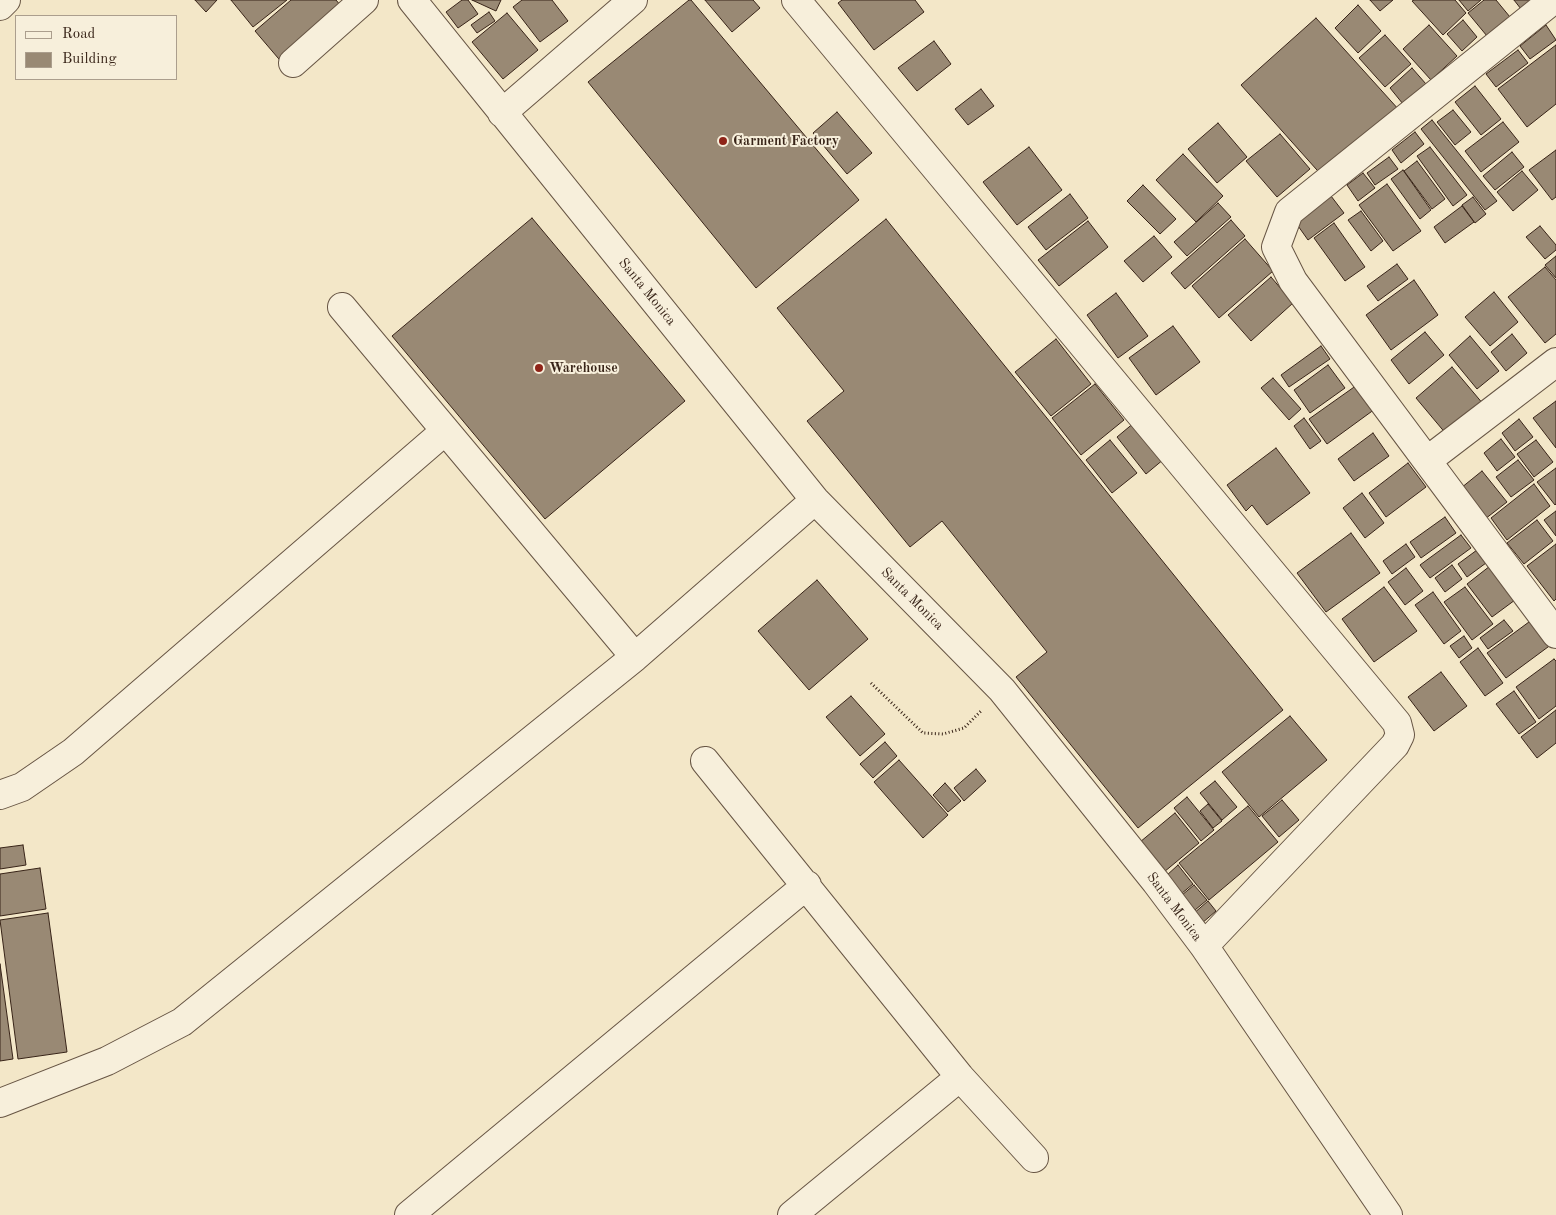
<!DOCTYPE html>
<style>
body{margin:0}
#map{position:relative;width:1556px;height:1215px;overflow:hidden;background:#f3e7c8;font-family:"Old Standard TT",serif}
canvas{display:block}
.legend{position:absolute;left:15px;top:15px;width:162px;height:65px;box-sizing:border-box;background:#f7efdb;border:1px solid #ab9e8d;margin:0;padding:6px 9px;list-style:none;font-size:15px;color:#382418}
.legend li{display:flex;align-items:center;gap:10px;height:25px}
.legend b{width:25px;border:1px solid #ab9e8d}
</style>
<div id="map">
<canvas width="1556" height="1215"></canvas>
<ul class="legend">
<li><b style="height:6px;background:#f7efdb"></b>Road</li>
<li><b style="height:14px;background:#998974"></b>Building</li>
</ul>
</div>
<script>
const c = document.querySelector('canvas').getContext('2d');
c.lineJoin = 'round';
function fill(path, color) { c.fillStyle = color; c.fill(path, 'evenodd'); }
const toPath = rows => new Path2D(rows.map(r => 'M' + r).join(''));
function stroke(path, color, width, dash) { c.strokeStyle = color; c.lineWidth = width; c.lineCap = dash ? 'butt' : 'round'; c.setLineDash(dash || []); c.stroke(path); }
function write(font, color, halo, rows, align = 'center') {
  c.font = font + ' "Old Standard TT",serif'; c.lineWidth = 4; c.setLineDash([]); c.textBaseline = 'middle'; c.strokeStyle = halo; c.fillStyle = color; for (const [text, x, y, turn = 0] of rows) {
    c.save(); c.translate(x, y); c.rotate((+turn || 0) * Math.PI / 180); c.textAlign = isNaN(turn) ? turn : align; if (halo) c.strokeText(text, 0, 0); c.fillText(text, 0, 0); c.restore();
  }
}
const building = toPath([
 [195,0,217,0,206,12,195,0],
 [231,0,287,0,253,27,231,0],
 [291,0,336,0,346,12,284,65,255,31,291,0],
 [462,0,468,0,478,14,458,28,446,12,462,0],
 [472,0,501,0,496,11,472,0],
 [522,0,552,0,568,21,540,42,513,7,522,0],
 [689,0,691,0,859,200,756,288,588,82,689,0],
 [705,0,753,0,760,8,732,32,705,0],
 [842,0,915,0,924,12,874,50,838,3,842,0],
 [1370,0,1393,0,1380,11,1370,0],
 [1414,0,1455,0,1466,13,1443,35,1412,1,1414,0],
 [1459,0,1481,0,1468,11,1459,0],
 [1484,0,1496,0,1510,17,1487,36,1468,13,1484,0],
 [1514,0,1532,0,1521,9,1514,0],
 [1358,5,1381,31,1358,53,1335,28,1358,5],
 [489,12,495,21,477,33,471,25,489,12],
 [507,13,538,50,503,79,472,42,507,13],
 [1316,18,1400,111,1325,179,1241,85,1316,18],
 [1463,20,1477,37,1462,51,1447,34,1463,20],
 [1429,25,1457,56,1431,80,1403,49,1429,25],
 [1546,25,1556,40,1530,59,1520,46,1546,25],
 [1385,35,1411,64,1385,87,1359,58,1385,35],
 [934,41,951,64,917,91,898,68,934,41],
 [1556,45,1556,104,1527,127,1498,89,1556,45],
 [1518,50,1528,63,1496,87,1486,74,1518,50],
 [1412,68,1426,84,1403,104,1390,88,1412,68],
 [1475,86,1501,119,1481,135,1455,102,1475,86],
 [981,89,994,106,968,125,955,109,981,89],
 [1453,110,1471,132,1455,145,1437,122,1453,110],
 [837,112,872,153,847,174,813,133,837,112],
 [1432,120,1497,201,1485,210,1421,129,1432,120],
 [1503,122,1519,142,1481,172,1465,151,1503,122],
 [1218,123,1247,157,1217,183,1188,149,1218,123],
 [1415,132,1424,144,1401,163,1392,150,1415,132],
 [1280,134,1310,169,1277,197,1246,161,1280,134],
 [1029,147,1062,190,1017,225,983,182,1029,147],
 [1430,147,1467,195,1453,206,1417,156,1430,147],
 [1556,150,1556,197,1552,200,1529,170,1556,150],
 [1512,152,1524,167,1495,190,1483,176,1512,152],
 [1183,154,1223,196,1196,222,1156,180,1183,154],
 [1389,157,1398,169,1375,185,1367,173,1389,157],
 [1417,161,1445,199,1432,209,1404,171,1417,161],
 [1403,170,1431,210,1420,219,1391,179,1403,170],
 [1522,171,1538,190,1513,211,1497,192,1522,171],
 [1363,173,1375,188,1358,201,1347,185,1363,173],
 [1387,184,1421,231,1393,251,1359,205,1387,184],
 [1143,185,1176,219,1160,234,1127,201,1143,185],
 [1070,194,1088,218,1046,250,1028,227,1070,194],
 [1331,196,1344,213,1308,240,1296,223,1331,196],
 [1473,197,1486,214,1475,223,1462,205,1473,197],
 [1218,203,1231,217,1187,256,1174,242,1218,203],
 [1462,206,1474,222,1445,243,1434,227,1462,206],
 [1361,211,1383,241,1371,251,1348,220,1361,211],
 [532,218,685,401,545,519,392,336,532,218],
 [886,219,1283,710,1138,828,1016,677,1047,652,942,521,910,547,807,421,844,391,777,308,886,219],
 [1231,220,1245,236,1185,289,1171,273,1231,220],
 [1088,221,1108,247,1059,286,1038,260,1088,221],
 [1334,223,1365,267,1345,281,1314,238,1334,223],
 [1540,226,1556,245,1556,250,1545,259,1526,237,1540,226],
 [1154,236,1172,257,1143,282,1124,261,1154,236],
 [1245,239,1273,271,1219,318,1192,286,1245,239],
 [1556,256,1556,278,1545,265,1556,256],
 [1397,264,1408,279,1378,301,1367,286,1397,264],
 [1545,267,1556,280,1556,334,1545,343,1508,297,1545,267],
 [1271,277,1293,303,1251,341,1228,315,1271,277],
 [1414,280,1438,315,1391,350,1366,315,1414,280],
 [1494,292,1518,322,1490,346,1465,317,1494,292],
 [1116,293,1148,336,1118,358,1087,315,1116,293],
 [1173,326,1200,362,1156,395,1129,358,1173,326],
 [1425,332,1444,355,1409,384,1391,360,1425,332],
 [1512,334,1527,353,1506,371,1491,352,1512,334],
 [1470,336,1499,371,1477,389,1449,355,1470,336],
 [1056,339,1091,384,1051,416,1015,372,1056,339],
 [1321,346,1330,359,1289,387,1281,375,1321,346],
 [1328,365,1345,388,1310,413,1294,390,1328,365],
 [1452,367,1484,405,1447,435,1416,398,1452,367],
 [1273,378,1301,409,1289,420,1261,388,1273,378],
 [1095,384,1124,420,1081,455,1052,418,1095,384],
 [1357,385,1375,409,1327,444,1309,419,1357,385],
 [1556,401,1556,448,1533,418,1556,401],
 [1304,418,1321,441,1310,449,1294,426,1304,418],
 [1519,419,1533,437,1515,451,1502,433,1519,419],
 [1135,422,1164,459,1146,474,1117,437,1135,422],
 [1373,433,1389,456,1354,481,1338,459,1373,433],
 [1501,439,1515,457,1497,471,1484,453,1501,439],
 [1110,440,1137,473,1112,493,1086,460,1110,440],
 [1536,440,1553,462,1534,477,1517,454,1536,440],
 [1276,448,1310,493,1267,525,1252,505,1246,511,1227,485,1276,448],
 [1518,460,1534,480,1511,497,1496,477,1518,460],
 [1408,463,1426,487,1386,517,1369,493,1408,463],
 [1556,468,1556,504,1555,505,1537,482,1556,468],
 [1482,471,1507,502,1485,519,1461,488,1482,471],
 [1534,484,1550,506,1507,540,1491,518,1534,484],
 [1362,493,1384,523,1365,538,1343,508,1362,493],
 [1556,511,1556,536,1544,520,1556,511],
 [1445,517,1456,533,1421,558,1410,542,1445,517],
 [1537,520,1553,541,1524,564,1507,543,1537,520],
 [1351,533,1380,573,1326,612,1297,573,1351,533],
 [1461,535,1471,548,1430,578,1420,565,1461,535],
 [1406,544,1415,557,1392,574,1383,561,1406,544],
 [1556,544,1556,599,1554,601,1527,566,1556,544],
 [1477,550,1486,563,1467,577,1458,564,1477,550],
 [1452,565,1462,579,1445,592,1435,578,1452,565],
 [1490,566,1515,600,1492,617,1467,584,1490,566],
 [1406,568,1423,591,1405,605,1388,582,1406,568],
 [817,580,868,639,809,690,758,631,817,580],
 [1384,587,1417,631,1374,662,1342,619,1384,587],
 [1465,587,1493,624,1472,640,1444,602,1465,587],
 [1433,592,1461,631,1444,644,1415,605,1433,592],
 [1533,619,1552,644,1506,678,1487,653,1533,619],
 [1504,620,1513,631,1488,649,1480,638,1504,620],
 [1464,636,1472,648,1459,658,1450,646,1464,636],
 [1478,648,1503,683,1485,696,1460,662,1478,648],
 [1554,659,1556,661,1556,706,1539,719,1516,687,1554,659],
 [1441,672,1467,706,1434,731,1408,697,1441,672],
 [1514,691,1536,722,1519,734,1496,704,1514,691],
 [851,696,885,734,860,756,826,717,851,696],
 [1556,710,1556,743,1537,758,1521,737,1556,710],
 [1290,716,1327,760,1259,817,1222,772,1290,716],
 [885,742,897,756,873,778,860,764,885,742],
 [899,760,948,815,923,838,874,782,899,760],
 [976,769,986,781,964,801,954,788,976,769],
 [1215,781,1237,807,1222,820,1200,793,1215,781],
 [945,783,961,801,948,812,933,795,945,783],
 [1187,797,1214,830,1201,841,1174,808,1187,797],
 [1282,800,1299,820,1279,837,1262,816,1282,800],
 [1208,804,1222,821,1213,828,1200,811,1208,804],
 [1248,806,1278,842,1209,900,1179,863,1248,806],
 [1175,813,1199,843,1164,872,1140,842,1175,813],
 [23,845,26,865,0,869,0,848,23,845],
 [1178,865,1193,884,1181,894,1166,876,1178,865],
 [40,868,46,909,0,916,0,874,40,868],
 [1194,885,1207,900,1195,910,1182,895,1194,885],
 [1208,901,1216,911,1201,924,1193,914,1208,901],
 [48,913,67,1052,18,1059,0,920,48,913],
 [0,964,13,1059,0,1061,0,964]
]);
fill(building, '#998974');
stroke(building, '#382418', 1);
const minor = toPath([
 [412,0,815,500,1002,690,1156,882,1204,946,1388,1215],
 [796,0,1397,723,1400,735,1395,745,1204,946],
 [1553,0,1289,212,1276,247,1293,281,1556,634],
 [0,6,6,0],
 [293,63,364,0],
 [502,113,633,0],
 [342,307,635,657],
 [1428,460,1556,362],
 [705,761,960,1077,1034,1158],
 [0,795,22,787,73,752,445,431],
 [0,1103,107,1061,182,1022,635,657,815,500],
 [409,1215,807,885],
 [792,1215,960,1077]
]);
stroke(minor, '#675544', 30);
stroke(toPath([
 [871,683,923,733,943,734,964,728,982,710]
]), '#382418', 3, [1, 2.5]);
stroke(minor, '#f7efdb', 28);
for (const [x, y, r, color] of [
 [723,141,5,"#8f2418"],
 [539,368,5,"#8f2418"]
]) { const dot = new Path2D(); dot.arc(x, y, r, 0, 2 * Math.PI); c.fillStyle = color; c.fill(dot); stroke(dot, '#f7efdb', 2); }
write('bold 14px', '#382418', '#f7efdb', [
 ["Garment Factory",733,141],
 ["Warehouse",549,368]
], 'left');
write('14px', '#382418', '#f7efdb', [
 ["Santa Monica",647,292,51],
 ["Santa Monica",912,599,45],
 ["Santa Monica",1174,907,53]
]);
</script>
